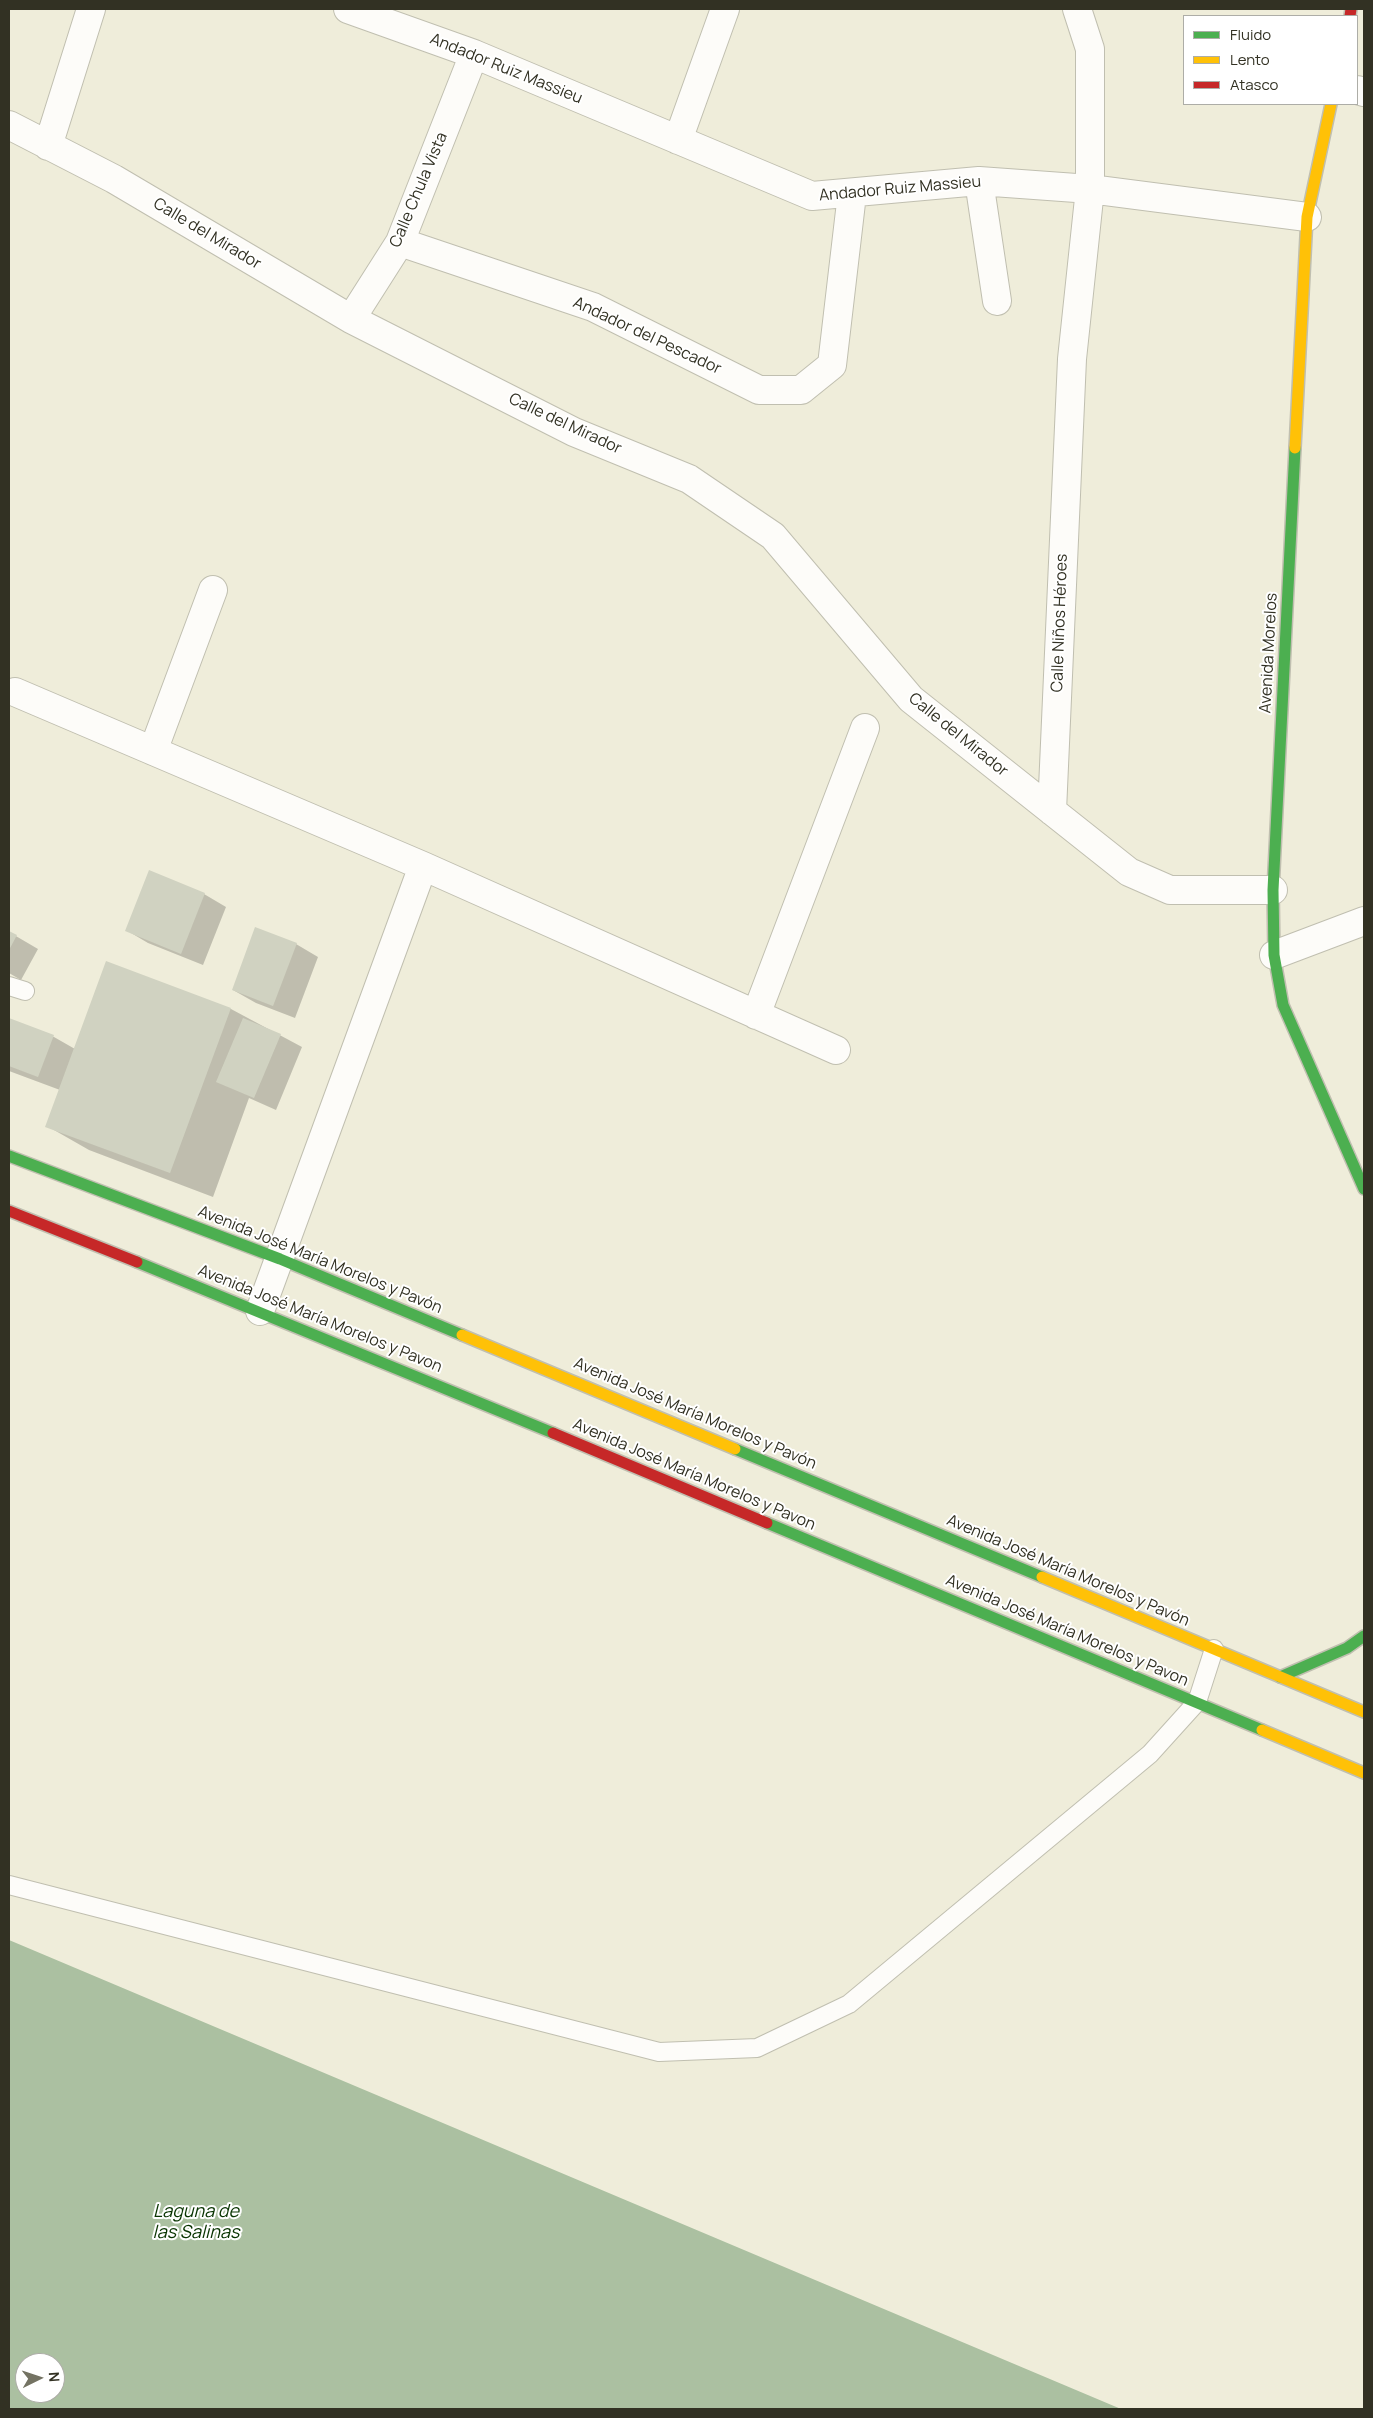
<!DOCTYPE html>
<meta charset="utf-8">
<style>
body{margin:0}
#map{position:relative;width:1373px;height:2418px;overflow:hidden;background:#efedda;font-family:Manrope,sans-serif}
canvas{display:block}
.frame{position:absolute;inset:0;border:10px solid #323123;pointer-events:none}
.legend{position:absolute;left:1183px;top:15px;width:175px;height:90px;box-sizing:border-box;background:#fff;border:1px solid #adada7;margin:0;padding:6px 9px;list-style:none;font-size:15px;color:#323123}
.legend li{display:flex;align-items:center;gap:10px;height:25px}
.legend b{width:25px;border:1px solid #adada7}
.north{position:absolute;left:15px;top:2353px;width:50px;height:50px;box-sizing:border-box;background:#fff;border:1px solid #adada7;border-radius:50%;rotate:86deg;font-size:14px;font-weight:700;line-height:20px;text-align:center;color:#323123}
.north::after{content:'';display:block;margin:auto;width:18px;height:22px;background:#747363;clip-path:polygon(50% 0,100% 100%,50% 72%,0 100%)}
</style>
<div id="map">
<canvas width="1373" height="2418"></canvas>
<div class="frame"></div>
<ul class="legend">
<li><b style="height:6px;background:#4caf50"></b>Fluido</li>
<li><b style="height:6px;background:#ffc107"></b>Lento</li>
<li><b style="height:6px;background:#c62828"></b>Atasco</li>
</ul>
<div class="north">N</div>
</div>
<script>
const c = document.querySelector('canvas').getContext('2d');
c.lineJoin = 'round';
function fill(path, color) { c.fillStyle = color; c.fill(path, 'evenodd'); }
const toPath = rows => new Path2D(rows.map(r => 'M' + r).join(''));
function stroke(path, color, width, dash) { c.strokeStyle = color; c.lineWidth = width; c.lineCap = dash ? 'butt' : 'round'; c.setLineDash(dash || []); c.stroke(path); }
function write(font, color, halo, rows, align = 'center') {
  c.font = font + ' Manrope,sans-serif'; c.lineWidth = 4; c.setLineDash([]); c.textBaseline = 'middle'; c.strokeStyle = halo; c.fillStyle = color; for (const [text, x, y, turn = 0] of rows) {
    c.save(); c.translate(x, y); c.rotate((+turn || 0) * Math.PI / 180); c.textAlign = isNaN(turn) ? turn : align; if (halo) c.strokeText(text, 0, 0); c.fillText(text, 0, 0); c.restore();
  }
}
fill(toPath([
 [9,1940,1121,2409,9,2409],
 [25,2363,55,2363,55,2393,25,2393]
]), '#abc0a1');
fill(toPath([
 [204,894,226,907,203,965,148,943,126,930],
 [9,932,38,949,21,980,9,973],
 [296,944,318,957,295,1018,256,1003,233,990],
 [107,963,231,1009,302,1047,276,1110,249,1098,213,1197,89,1150,47,1126,60,1090,9,1071,9,1019,54,1037,75,1049]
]), '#0003');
fill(toPath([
 [149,870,205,893,181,954,125,931],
 [255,927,297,943,273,1006,232,990],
 [9,931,17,935,9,950],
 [106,961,231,1008,170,1173,45,1127],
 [9,1018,54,1035,38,1077,9,1066],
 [243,1018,281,1034,254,1098,216,1082]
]), '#d0d2c1');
const lane = toPath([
 [9,986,25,991],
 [9,1885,659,2052,757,2048,849,2004,1150,1754,1197,1702,1214,1649]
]);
const street = toPath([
 [348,9,474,54,812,196,979,181,1090,189,1307,217],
 [1357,90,1364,92],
 [9,125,114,179,351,319,574,432,689,479,773,536,911,699,1129,872,1170,890,1273,890],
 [678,140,725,9],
 [48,146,91,9],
 [979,181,997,301],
 [400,242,593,307,759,390,801,390,832,365,852,194],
 [351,319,400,242,474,54],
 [15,692,423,866,836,1050],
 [153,751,213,590],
 [1052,811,1072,359,1090,189,1090,49,1077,9],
 [1274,955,1364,921],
 [756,1015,865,728],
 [260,1311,423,866]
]);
const fast = toPath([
 [1295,448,1273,890,1274,955,1283,1005,1364,1189],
 [9,1156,280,1259,462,1335],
 [137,1262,553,1433],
 [735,1449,1042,1577],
 [767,1523,1262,1730],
 [1280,1677,1347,1648,1364,1636]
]);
const slow = toPath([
 [1295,448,1307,217,1331,104],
 [462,1335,735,1449],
 [1042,1577,1364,1712],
 [1262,1730,1364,1773]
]);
const jam = toPath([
 [1350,16,1351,9],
 [9,1211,137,1262],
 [553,1433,767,1523]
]);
stroke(lane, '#c0bfb0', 20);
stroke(street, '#c0bfb0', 30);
stroke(fast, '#c0bfb0', 14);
stroke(slow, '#c0bfb0', 14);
stroke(jam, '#c0bfb0', 14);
stroke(lane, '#fdfcf9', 18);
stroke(street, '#fdfcf9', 28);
stroke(fast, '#4caf50', 11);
stroke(slow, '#ffc107', 11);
stroke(jam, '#c62828', 11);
write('16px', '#323123', '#fff', [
 ["Andador Ruiz Massieu",506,69,22],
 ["Andador Ruiz Massieu",900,189,-5],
 ["Calle Chula Vista",419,190,-67],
 ["Calle del Mirador",207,234,31],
 ["Andador del Pescador",647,336,25],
 ["Calle del Mirador",565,424,25],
 ["Calle Niños Héroes",1060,623,-88],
 ["Avenida Morelos",1269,653,-87],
 ["Calle del Mirador",958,735,39],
 ["Avenida José María Morelos y Pavón",320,1260,22],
 ["Avenida José María Morelos y Pavon",320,1319,22],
 ["Avenida José María Morelos y Pavón",695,1414,23],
 ["Avenida José María Morelos y Pavon",694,1475,23],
 ["Avenida José María Morelos y Pavón",1068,1571,23],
 ["Avenida José María Morelos y Pavon",1067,1631,23]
]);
write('italic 18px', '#083400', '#fff', [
 ["Laguna de",196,2212],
 ["las Salinas",196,2233]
]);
</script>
